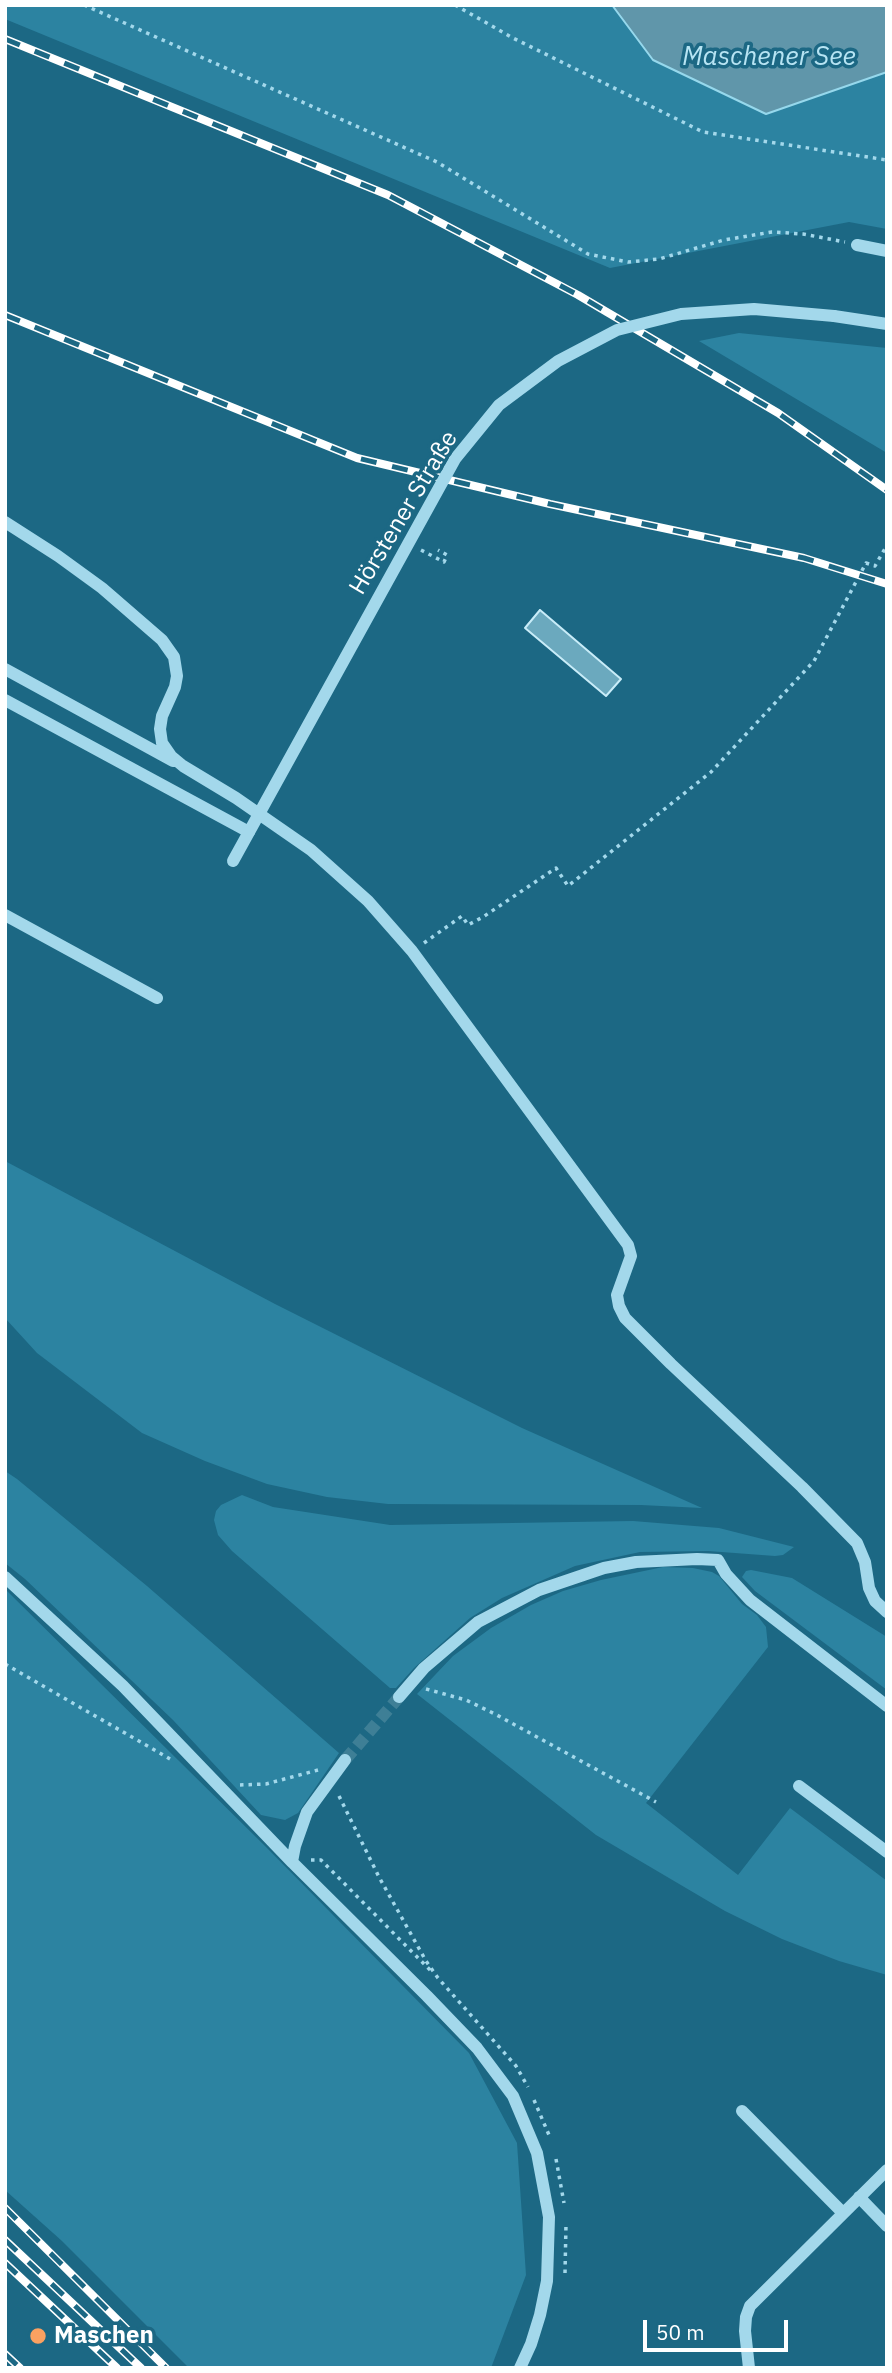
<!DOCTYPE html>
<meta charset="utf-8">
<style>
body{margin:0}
#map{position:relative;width:892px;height:2373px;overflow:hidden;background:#1c6884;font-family:"IBM Plex Sans",sans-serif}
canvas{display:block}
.frame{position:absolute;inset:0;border:7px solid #fff;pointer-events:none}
.scale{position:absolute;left:643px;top:2320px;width:145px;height:32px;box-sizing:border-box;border:4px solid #fff;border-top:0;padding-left:9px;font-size:21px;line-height:24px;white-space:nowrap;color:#fff;-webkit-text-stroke:5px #1c6884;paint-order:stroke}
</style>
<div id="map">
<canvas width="892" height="2373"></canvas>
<div class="frame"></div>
<div class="scale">50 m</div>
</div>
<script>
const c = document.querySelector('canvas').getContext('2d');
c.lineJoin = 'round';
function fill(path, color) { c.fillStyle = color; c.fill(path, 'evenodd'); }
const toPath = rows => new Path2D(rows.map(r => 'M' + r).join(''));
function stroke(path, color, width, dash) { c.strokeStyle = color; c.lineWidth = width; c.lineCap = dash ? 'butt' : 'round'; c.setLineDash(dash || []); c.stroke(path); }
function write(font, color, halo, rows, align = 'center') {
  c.font = font + ' "IBM Plex Sans",sans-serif'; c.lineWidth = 7; c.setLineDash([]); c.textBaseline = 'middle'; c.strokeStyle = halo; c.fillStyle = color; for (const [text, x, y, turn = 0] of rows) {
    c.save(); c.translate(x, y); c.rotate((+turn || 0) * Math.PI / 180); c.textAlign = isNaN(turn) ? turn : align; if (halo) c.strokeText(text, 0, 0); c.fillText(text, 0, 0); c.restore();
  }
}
fill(toPath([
 [5,5,612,5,653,60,766,114,887,72,887,229,849,222,610,268,5,19],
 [739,333,887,348,887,453,699,341],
 [5,1161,275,1304,522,1428,702,1508,641,1505,388,1504,327,1497,267,1484,205,1461,142,1433,37,1353,5,1318],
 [5,1471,17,1479,147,1586,339,1753,298,1813,285,1820,261,1815,173,1720,25,1579,5,1563],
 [242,1495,273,1507,390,1525,633,1521,719,1528,794,1547,783,1555,775,1556,708,1551,640,1552,575,1566,502,1598,470,1618,414,1668,396,1688,390,1688,232,1551,218,1535,214,1520,216,1511,221,1505],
 [663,1567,693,1568,712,1572,719,1576,742,1604,757,1615,766,1627,768,1647,646,1803,738,1875,790,1808,887,1881,887,1975,839,1961,782,1939,725,1911,596,1835,417,1694,453,1656,491,1628,531,1605,563,1591,601,1580],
 [751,1570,792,1578,887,1637,887,1690,755,1591,742,1577,746,1571],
 [5,1589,265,1846,469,2053,517,2143,526,2275,491,2368,189,2368,62,2241,5,2190]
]), '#2c83a1');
const water = toPath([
 [612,5,887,5,887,72,766,114,653,60,612,5]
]);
fill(water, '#6096aa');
stroke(water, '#96d8ec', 2);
const building = toPath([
 [540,610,621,679,606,696,525,628,540,610]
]);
fill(building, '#6ba9be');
stroke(building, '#c8ecf8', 2);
stroke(toPath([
 [345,1760,399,1697]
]), '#3e7f96', 12, [12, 6]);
stroke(toPath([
 [84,5,437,162,588,254,628,262,659,259,724,240,772,232,803,234,845,242],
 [455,5,513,38,703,132,887,160],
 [421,550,444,562,447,555,438,550],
 [424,943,462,916,468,925,483,917,556,868,568,886,711,772,814,661,866,563,875,566,887,545],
 [5,1664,170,1759],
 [426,1689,466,1700,495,1714,656,1802],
 [240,1785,266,1784,318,1770],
 [339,1796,379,1877,426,1961,438,1978,516,2066,528,2087],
 [311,1860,321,1860,432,1972],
 [534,2100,549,2135],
 [556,2159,564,2203],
 [565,2273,566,2224]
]), '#a3d8eb', 3.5, [3.5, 5]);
stroke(toPath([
 [857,245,887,251],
 [834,316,887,324],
 [5,522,58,556,102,588,162,640,174,657,177,676,175,687,162,716,160,729,162,743,171,756,183,766,236,798,311,850,368,901,412,951,628,1245,631,1256,617,1295,619,1306,625,1318,671,1364,802,1487,857,1543,865,1562,869,1588,875,1601,887,1612],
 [5,669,173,761],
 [5,700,249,832],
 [5,915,157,998],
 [5,1577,123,1686,292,1862,427,1996,477,2048,513,2096,537,2153,549,2217,547,2281,540,2315,531,2344,520,2368],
 [399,1697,424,1668,478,1622,539,1590,604,1568,636,1562,697,1559,718,1560,726,1574,750,1600,887,1706],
 [799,1786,887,1852],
 [292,1862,295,1846,307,1812,345,1760],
 [742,2111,843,2213],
 [859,2197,887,2226],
 [749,2368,745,2331,746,2317,750,2306,887,2170]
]), '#a3d8eb', 12);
const rail = toPath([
 [5,39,388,195,578,295,778,413,887,490],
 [5,315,357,458,550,504,804,558,887,584],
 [5,2208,166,2368],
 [5,2240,141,2368],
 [5,2263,117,2368],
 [5,2354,20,2368]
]);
stroke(rail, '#fff', 8);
stroke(rail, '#1c6884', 5, [16]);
stroke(toPath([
 [233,861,455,459,499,405,558,361,617,330,681,314,754,309,834,316]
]), '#a3d8eb', 12);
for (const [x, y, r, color] of [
 [38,2336,9,"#fba161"]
]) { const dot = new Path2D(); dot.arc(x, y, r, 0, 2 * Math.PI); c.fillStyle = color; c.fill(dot); stroke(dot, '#1c6884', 2.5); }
write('24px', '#fff', '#1c6884', [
 ["Hörstener Straße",404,513,-59]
]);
write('bold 24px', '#fff', '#1c6884', [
 ["Maschen",54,2336]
], 'left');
write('italic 26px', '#b7e4f3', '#1c6884', [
 ["Maschener See",769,57]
]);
</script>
